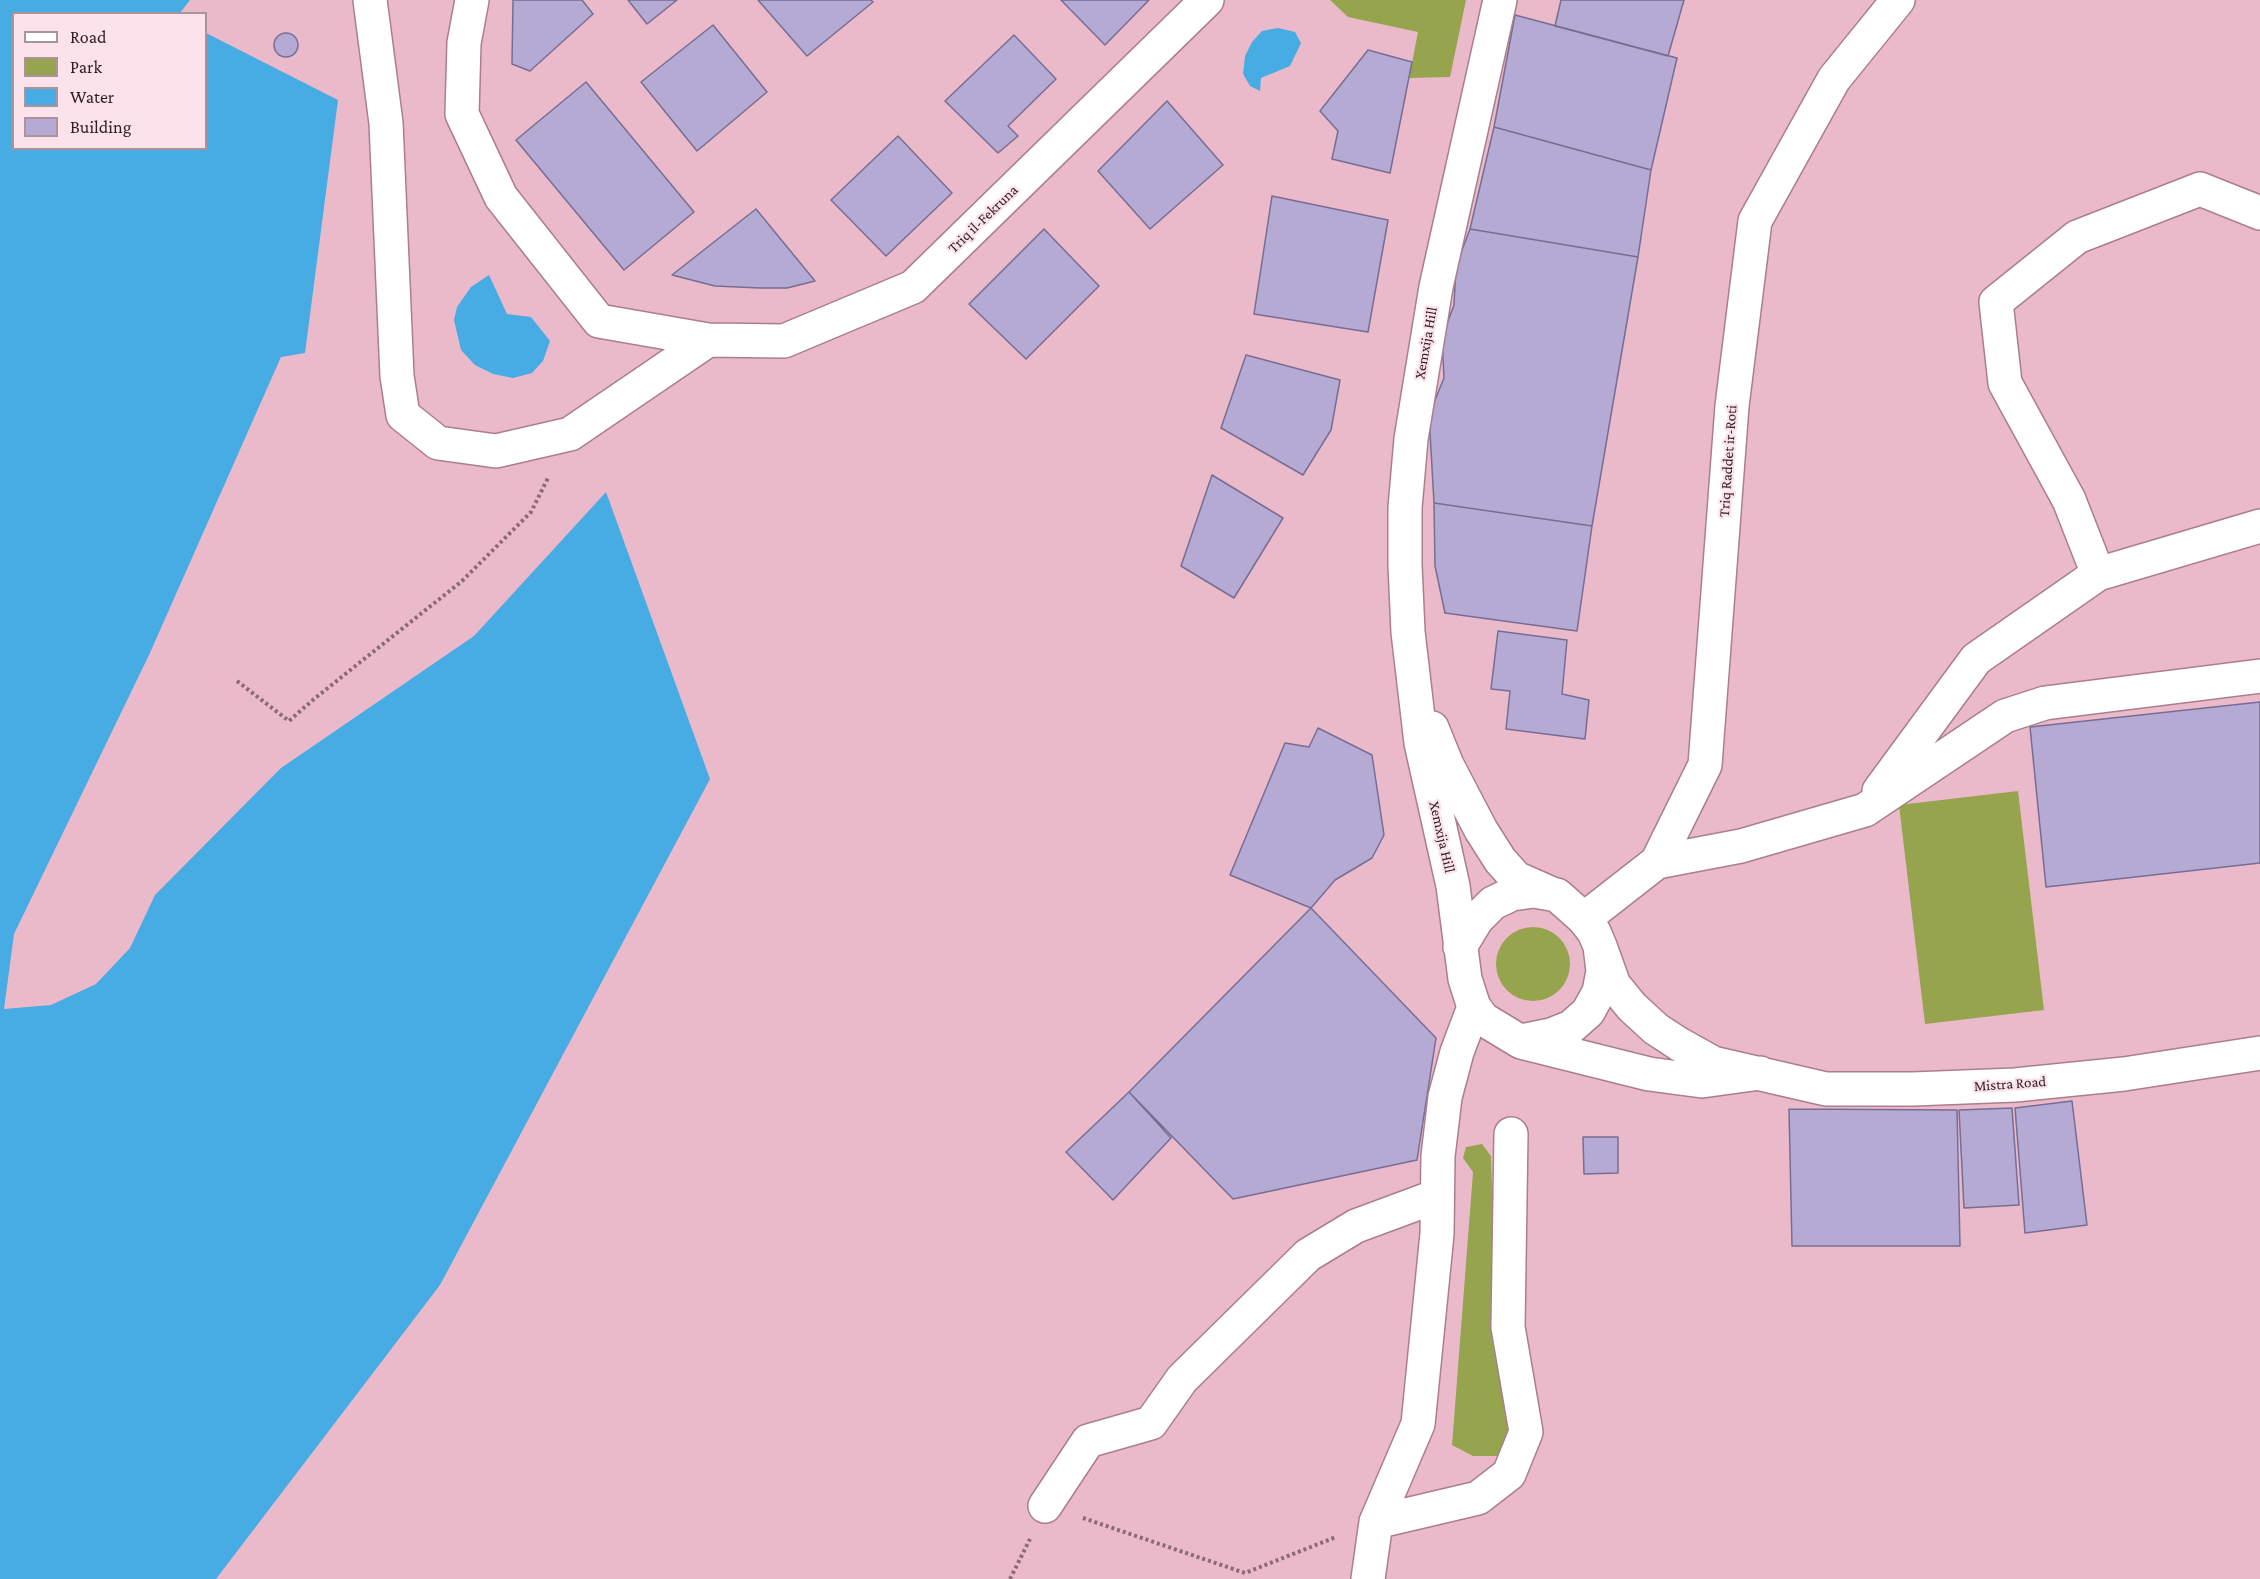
<!DOCTYPE html>
<style>
body{margin:0}
#map{position:relative;width:2260px;height:1579px;overflow:hidden;background:#ebbaca;font-family:"Crimson Pro",serif}
canvas{display:block}
.legend{position:absolute;left:12px;top:12px;width:195px;height:138px;box-sizing:border-box;background:#fce2ea;border:2px solid #aa939a;margin:0;padding:8px 10px;list-style:none;font-size:18px;color:#2f1d23}
.legend li{display:flex;align-items:center;gap:12px;height:30px}
.legend b{width:30px;border:2px solid #aa939a}
</style>
<div id="map">
<canvas width="2260" height="1579"></canvas>
<ul class="legend">
<li><b style="height:8px;background:#fff"></b>Road</li>
<li><b style="height:16px;background:#96a44d"></b>Park</li>
<li><b style="height:16px;background:#47abe4"></b>Water</li>
<li><b style="height:16px;background:#b5aad4"></b>Building</li>
</ul>
</div>
<script>
const c = document.querySelector('canvas').getContext('2d');
c.lineJoin = 'round';
function fill(path, color) { c.fillStyle = color; c.fill(path, 'evenodd'); }
const toPath = rows => new Path2D(rows.map(r => 'M' + r).join(''));
function stroke(path, color, width, dash) { c.strokeStyle = color; c.lineWidth = width; c.lineCap = dash ? 'butt' : 'round'; c.setLineDash(dash || []); c.stroke(path); }
function write(font, color, halo, rows, align = 'center') {
  c.font = font + ' "Crimson Pro",serif'; c.lineWidth = 4.5; c.setLineDash([]); c.textBaseline = 'middle'; c.strokeStyle = halo; c.fillStyle = color; for (const [text, x, y, turn = 0] of rows) {
    c.save(); c.translate(x, y); c.rotate((+turn || 0) * Math.PI / 180); c.textAlign = isNaN(turn) ? turn : align; if (halo) c.strokeText(text, 0, 0); c.fillText(text, 0, 0); c.restore();
  }
}
fill(toPath([
 [1330,0,1466,0,1450,77,1409,78,1418,32,1348,17],
 [2018,791,2044,1010,1925,1024,1899,805],
 '1496 964a37 37 0 1 1 74 0a37 37 0 1 1-74 0Z',
 [1482,1144,1491,1156,1496,1325,1519,1426,1504,1456,1473,1456,1452,1445,1473,1172,1463,1158,1466,1147]
]), '#96a44d');
fill(toPath([
 [0,0,190,0,180,13,14,14,14,148,206,148,206,33,338,100,305,353,281,357,149,655,14,934,4,1009,51,1005,96,984,130,948,155,895,281,768,474,636,606,492,710,779,440,1285,216,1579,0,1579],
 [1278,28,1295,32,1301,43,1290,66,1261,78,1260,91,1250,86,1243,74,1245,56,1252,42,1262,31],
 [489,275,507,314,531,317,550,341,543,361,532,373,513,378,493,374,475,365,461,350,454,320,457,307,471,287]
]), '#47abe4');
const building = toPath([
 [513,0,582,0,593,14,530,71,512,64,513,0],
 [628,0,677,0,647,24,628,0],
 [758,0,871,0,873,2,807,56,758,0],
 [1061,0,1149,0,1105,45,1061,0],
 [1561,0,1684,0,1668,56,1555,26,1561,0],
 [1515,15,1677,58,1651,170,1494,127,1515,15],
 [713,25,767,92,697,151,641,82,713,25],
 '274 45a12 12 0 1 1 24 0a12 12 0 1 1-24 0Z',
 [1014,35,1056,79,1008,126,1018,136,998,153,945,101,1014,35],
 [1368,50,1412,62,1390,173,1332,159,1338,131,1320,111,1368,50],
 [586,82,694,212,624,270,516,140,586,82],
 [1167,101,1223,165,1150,229,1098,171,1167,101],
 [1494,127,1651,170,1638,257,1470,229,1494,127],
 [898,136,952,193,886,256,831,200,898,136],
 [1272,196,1388,220,1368,332,1254,314,1272,196],
 [756,209,815,281,787,288,760,288,715,286,672,275,756,209],
 [1044,229,1099,286,1026,359,969,304,1044,229],
 [1470,229,1638,257,1592,526,1434,503,1429,415,1444,378,1442,337,1454,305,1456,266,1470,229],
 [1246,355,1340,380,1331,430,1303,475,1221,428,1246,355],
 [1212,475,1283,518,1234,598,1181,566,1212,475],
 [1434,503,1592,526,1577,631,1445,613,1435,566,1434,503],
 [1498,631,1567,640,1562,694,1589,700,1585,739,1506,729,1510,691,1491,689,1498,631],
 [2260,702,2260,863,2046,887,2030,727,2260,702],
 [1318,728,1372,755,1384,835,1372,858,1335,880,1311,908,1230,875,1285,743,1309,747,1318,728],
 [1311,908,1436,1038,1417,1160,1233,1199,1129,1092,1311,908],
 [1129,1092,1171,1138,1113,1200,1066,1152,1129,1092],
 [2072,1101,2087,1225,2025,1233,2015,1108,2072,1101],
 [2012,1108,2019,1205,1964,1208,1959,1110,2012,1108],
 [1789,1109,1957,1110,1960,1246,1792,1246,1789,1109],
 [1583,1137,1618,1137,1618,1173,1584,1174,1583,1137]
]);
fill(building, '#b5aad4');
stroke(building, '#776d93', 1.5);
const minor = toPath([
 [370,0,386,123,397,376,403,415,438,443,496,451,570,434,708,340],
 [472,0,464,43,462,114,501,197,599,321,708,340,784,341,913,287,1207,0],
 [2098,574,2069,500,2005,383,1996,302,2077,237,2200,189,2260,213],
 [1879,791,1976,659,2098,574,2260,526],
 [1657,862,1741,846,1865,810,2005,716,2045,703,2260,676],
 [1584,919,1657,862,1705,765,1732,406,1755,221,1834,79,1898,0],
 [1045,1506,1088,1441,1151,1423,1182,1379,1308,1255,1356,1226,1437,1196],
 [1376,1522,1478,1498,1509,1474,1526,1432,1508,1327,1511,1134],
 [1368,1579,1376,1522,1418,1424,1437,1234,1438,1156,1445,1097,1457,1052,1474,1007]
]);
const major = toPath([
 [1500,0,1436,287,1411,439,1405,508,1405,565,1408,632,1421,743,1453,886,1465,979,1474,1007,1483,1019,1521,1042,1649,1074,1702,1081,1760,1073],
 [1432,728,1447,765,1481,830,1500,860,1516,878,1550,893],
 [1600,946,1614,985,1632,1007,1656,1029,1679,1044,1713,1063,1826,1089,1913,1089,2015,1085,2124,1074,2260,1053],
 [1460,947,1477,919,1493,903,1512,894,1534,891,1557,895,1584,919,1594,932,1600,946,1603,971,1599,992,1588,1012,1571,1027,1551,1035,1522,1041]
]);
stroke(minor, '#ab7e8d', 36);
stroke(major, '#ab7e8d', 36);
stroke(toPath([
 [237,681,289,721,314,699,462,581,531,512,548,478],
 [1083,1518,1245,1573,1336,1537],
 [1010,1579,1030,1539]
]), '#8c6a75', 4, [3, 3]);
stroke(minor, '#fff', 33);
stroke(major, '#fff', 33);
write('15px', '#2f1d23', '#fce2ea', [
 ["Triq il-Fekruna",983,219,-44],
 ["Xemxija Hill",1426,343,-80],
 ["Triq Raddet ir-Roti",1728,461,-86],
 ["Xemxija Hill",1442,837,77],
 ["Mistra Road",2010,1084,-4]
]);
</script>
